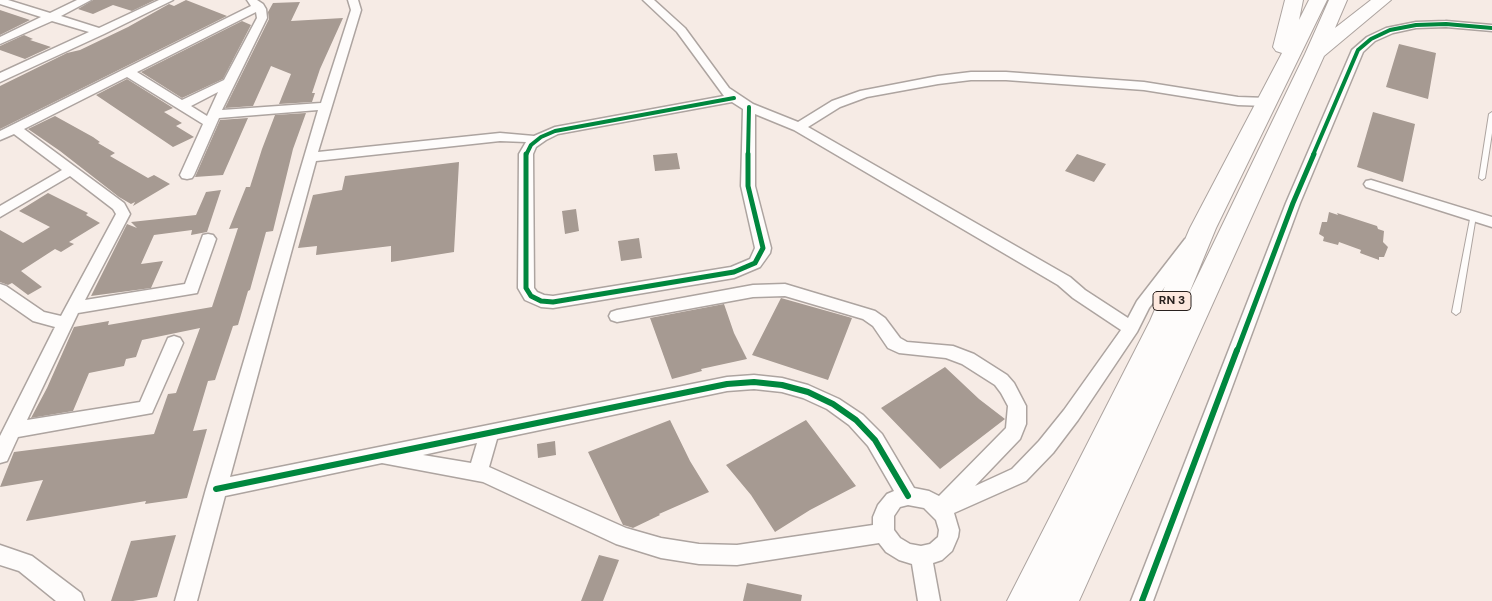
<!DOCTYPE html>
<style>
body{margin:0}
canvas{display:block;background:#f6ebe5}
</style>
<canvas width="1492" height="601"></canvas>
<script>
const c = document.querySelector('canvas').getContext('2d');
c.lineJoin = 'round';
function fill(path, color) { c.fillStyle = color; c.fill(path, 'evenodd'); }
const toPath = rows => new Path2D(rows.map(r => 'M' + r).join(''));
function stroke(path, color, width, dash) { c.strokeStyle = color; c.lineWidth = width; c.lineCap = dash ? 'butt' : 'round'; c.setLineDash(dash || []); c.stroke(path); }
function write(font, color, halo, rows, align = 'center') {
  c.font = font + ' "DM Sans",sans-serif'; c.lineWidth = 5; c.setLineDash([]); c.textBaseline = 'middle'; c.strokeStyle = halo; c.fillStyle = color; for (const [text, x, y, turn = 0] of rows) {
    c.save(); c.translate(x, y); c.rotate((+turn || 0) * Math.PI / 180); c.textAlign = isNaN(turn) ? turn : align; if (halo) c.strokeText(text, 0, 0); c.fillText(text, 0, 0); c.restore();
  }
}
fill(toPath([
 [93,0,155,0,132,11,113,5,93,14,78,9],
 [186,0,227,16,0,129,0,86,67,53,80,50,128,27,169,4,174,6],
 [300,2,291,21,343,18,320,69,312,93,315,93,312,102,279,104,291,74,271,66,253,106,225,108,269,19,268,12,273,3],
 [0,10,30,20,0,35],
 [242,21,251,25,223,79,182,98,141,72],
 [24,35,33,39,30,40,51,47,25,59,0,50,0,46],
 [1399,44,1436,53,1428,99,1386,87],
 [127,79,173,108,164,112,182,123,176,126,194,137,173,147,96,95],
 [1373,112,1415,124,1403,182,1357,167],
 [306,113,293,149,273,231,266,232,250,290,248,291,238,325,233,326,215,380,208,381,193,431,207,429,187,498,145,504,146,501,26,521,43,480,0,487,14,452,154,434,168,394,176,393,200,328,142,340,136,357,126,359,124,366,89,373,73,411,31,418,47,388,74,327,109,321,108,325,212,307,238,228,229,229,246,187,250,187,262,149,275,115],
 [55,116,93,137,100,142,98,143,115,153,110,156,148,178,154,175,170,184,133,206,135,202,131,204,119,197,60,151,28,129],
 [248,118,223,175,195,177,220,120],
 [677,153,680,169,655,171,653,155],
 [1077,154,1106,164,1094,182,1065,171],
 [459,162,454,252,391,262,391,246,316,255,317,246,298,248,313,195,342,190,345,176],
 [221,190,207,232,191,235,192,230,154,235,141,264,163,261,151,288,91,296,127,224,137,228,131,222,196,215,206,192],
 [48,193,88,213,86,215,100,223,69,242,74,244,61,252,55,249,21,271,42,287,28,295,12,283,8,285,0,282,0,230,23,243,50,227,19,211],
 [576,209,579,231,565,234,562,211],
 [1329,212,1338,215,1337,213,1377,226,1378,229,1384,231,1383,242,1388,247,1384,257,1379,257,1379,260,1360,253,1361,250,1339,242,1338,245,1323,241,1324,237,1319,234,1322,222,1327,222],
 [639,238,642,258,621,261,618,241],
 [781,298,852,318,828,380,752,355],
 [724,304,734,333,747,359,701,369,702,371,672,379,650,318],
 [945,367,979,399,1005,419,940,469,881,408],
 [670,420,690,461,709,492,659,514,660,515,633,528,627,526,623,525,588,452],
 [806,420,856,486,810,510,775,532,751,495,726,465],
 [555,441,556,455,538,458,537,444],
 [176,535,157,597,133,601,111,601,131,541],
 [599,555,619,560,603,601,581,601],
 [747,583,802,595,801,601,743,601]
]), '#a69a92');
const service = toPath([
 [1492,112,1492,133,1485,178,1482,180,1479,178,1489,114,1492,112],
 [1471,214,1473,214,1476,216,1460,312,1456,315,1452,312,1471,214]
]);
const minor = toPath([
 [0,0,8,0,50,13,77,0,91,0,61,16,99,28,159,0,173,0,104,34,0,82,0,73,89,32,52,21,0,44,0,37,41,17,0,4,0,0],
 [247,0,257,0,263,4,266,9,267,18,222,110,321,103,351,10,348,0,358,0,361,10,318,152,500,133,534,136,555,127,724,96,677,32,643,0,654,0,685,28,729,88,753,104,798,122,832,101,860,91,938,76,971,72,1006,72,1144,82,1238,97,1267,98,1273,102,1267,106,1238,105,1144,90,1006,80,971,80,938,84,867,97,840,107,808,127,1070,277,1085,290,1128,318,1137,301,1185,239,1190,238,1195,239,1198,243,1149,308,1137,332,1078,420,1053,453,1026,481,954,513,959,530,958,537,952,551,942,560,933,563,940,601,918,601,912,564,899,560,886,552,879,543,737,565,699,564,661,558,616,544,483,482,382,463,225,496,197,601,175,601,206,489,318,110,219,118,194,175,192,178,187,179,182,178,180,175,203,124,127,77,24,129,124,203,130,214,85,300,185,284,203,235,208,234,213,235,216,239,197,293,78,313,27,420,140,402,168,338,174,336,180,338,183,343,152,413,18,437,7,461,0,463,0,436,55,327,33,321,0,298,0,284,6,286,44,312,61,316,116,214,113,209,70,176,0,217,0,206,62,170,14,134,0,140,0,131,251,6,247,0],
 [256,12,257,18,224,80,182,100,137,72,256,12],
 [218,92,207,116,191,106,218,92],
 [732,102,743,109,741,186,755,248,750,259,731,267,553,296,544,295,537,292,534,288,533,154,536,147,546,140,558,134,732,102],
 [755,114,794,130,1058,285,1073,298,1121,330,1064,410,1039,441,1012,469,975,486,1020,439,1026,424,1026,406,1014,383,1007,375,974,354,953,346,907,342,900,338,885,318,875,311,785,284,753,285,617,310,611,312,609,316,611,320,617,322,753,297,785,296,863,319,873,326,888,348,899,353,946,358,962,364,995,385,1001,393,1008,406,1006,428,939,496,929,491,914,488,882,434,863,415,839,399,808,385,782,378,754,375,727,377,230,477,316,161,500,141,526,142,519,154,518,288,525,300,541,307,553,308,734,278,760,267,770,253,771,248,755,186,755,114],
 [754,389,782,392,803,398,827,409,849,425,868,446,894,491,887,494,878,505,873,517,873,525,737,545,699,544,661,538,626,528,489,467,497,439,727,391,754,389],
 [477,443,471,463,423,455,477,443],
 [908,505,924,508,936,520,939,530,938,537,930,544,921,546,910,544,900,538,894,530,894,516,900,507,908,505],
 [1446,21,1492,25,1492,31,1446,27,1416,28,1393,33,1375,41,1363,52,1300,203,1153,601,1131,601,1286,203,1352,50,1367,37,1386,28,1416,22,1446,21],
 [1371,180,1492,217,1492,227,1366,187,1364,184,1366,181,1371,180],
 [0,545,32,556,81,593,84,601,56,601,19,571,0,565,0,545]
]);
const trunk = toPath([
 [1285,0,1303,0,1299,20,1309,0,1327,0,1216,228,1188,296,1305,54,1329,0,1347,0,1335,28,1371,0,1391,0,1324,56,1079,601,1007,601,1150,321,1190,228,1282,53,1276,51,1273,47,1285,0]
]);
stroke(service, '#ada4a0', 2);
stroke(minor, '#ada4a0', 3);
stroke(trunk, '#ada4a0', 2);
fill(service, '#fefcfb');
fill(minor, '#fefcfb');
fill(trunk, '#fefcfb');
stroke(toPath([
 [526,155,531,145,541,137,555,131,734,98],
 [748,155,749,107],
 [1313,155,1358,50,1371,39,1390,30,1416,25,1446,24,1492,28]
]), '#00873e', 4);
stroke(toPath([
 [526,154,526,288,531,296,541,301,553,302,734,272,755,263,763,248,748,186,748,154],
 [1237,351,1293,203,1314,154]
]), '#00873e', 5);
stroke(toPath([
 [216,489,727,384,754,382,782,385,808,392,833,404,856,420,875,440,908,496],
 [1142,601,1237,350]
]), '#00873e', 6);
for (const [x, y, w] of [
 [1172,301,38]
]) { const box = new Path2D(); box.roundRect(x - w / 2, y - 9.5, w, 19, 4); c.fillStyle = '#fde8de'; c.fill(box); stroke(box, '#29211e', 1); }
write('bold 12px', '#29211e', null, [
 ["RN 3",1172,301]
]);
</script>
